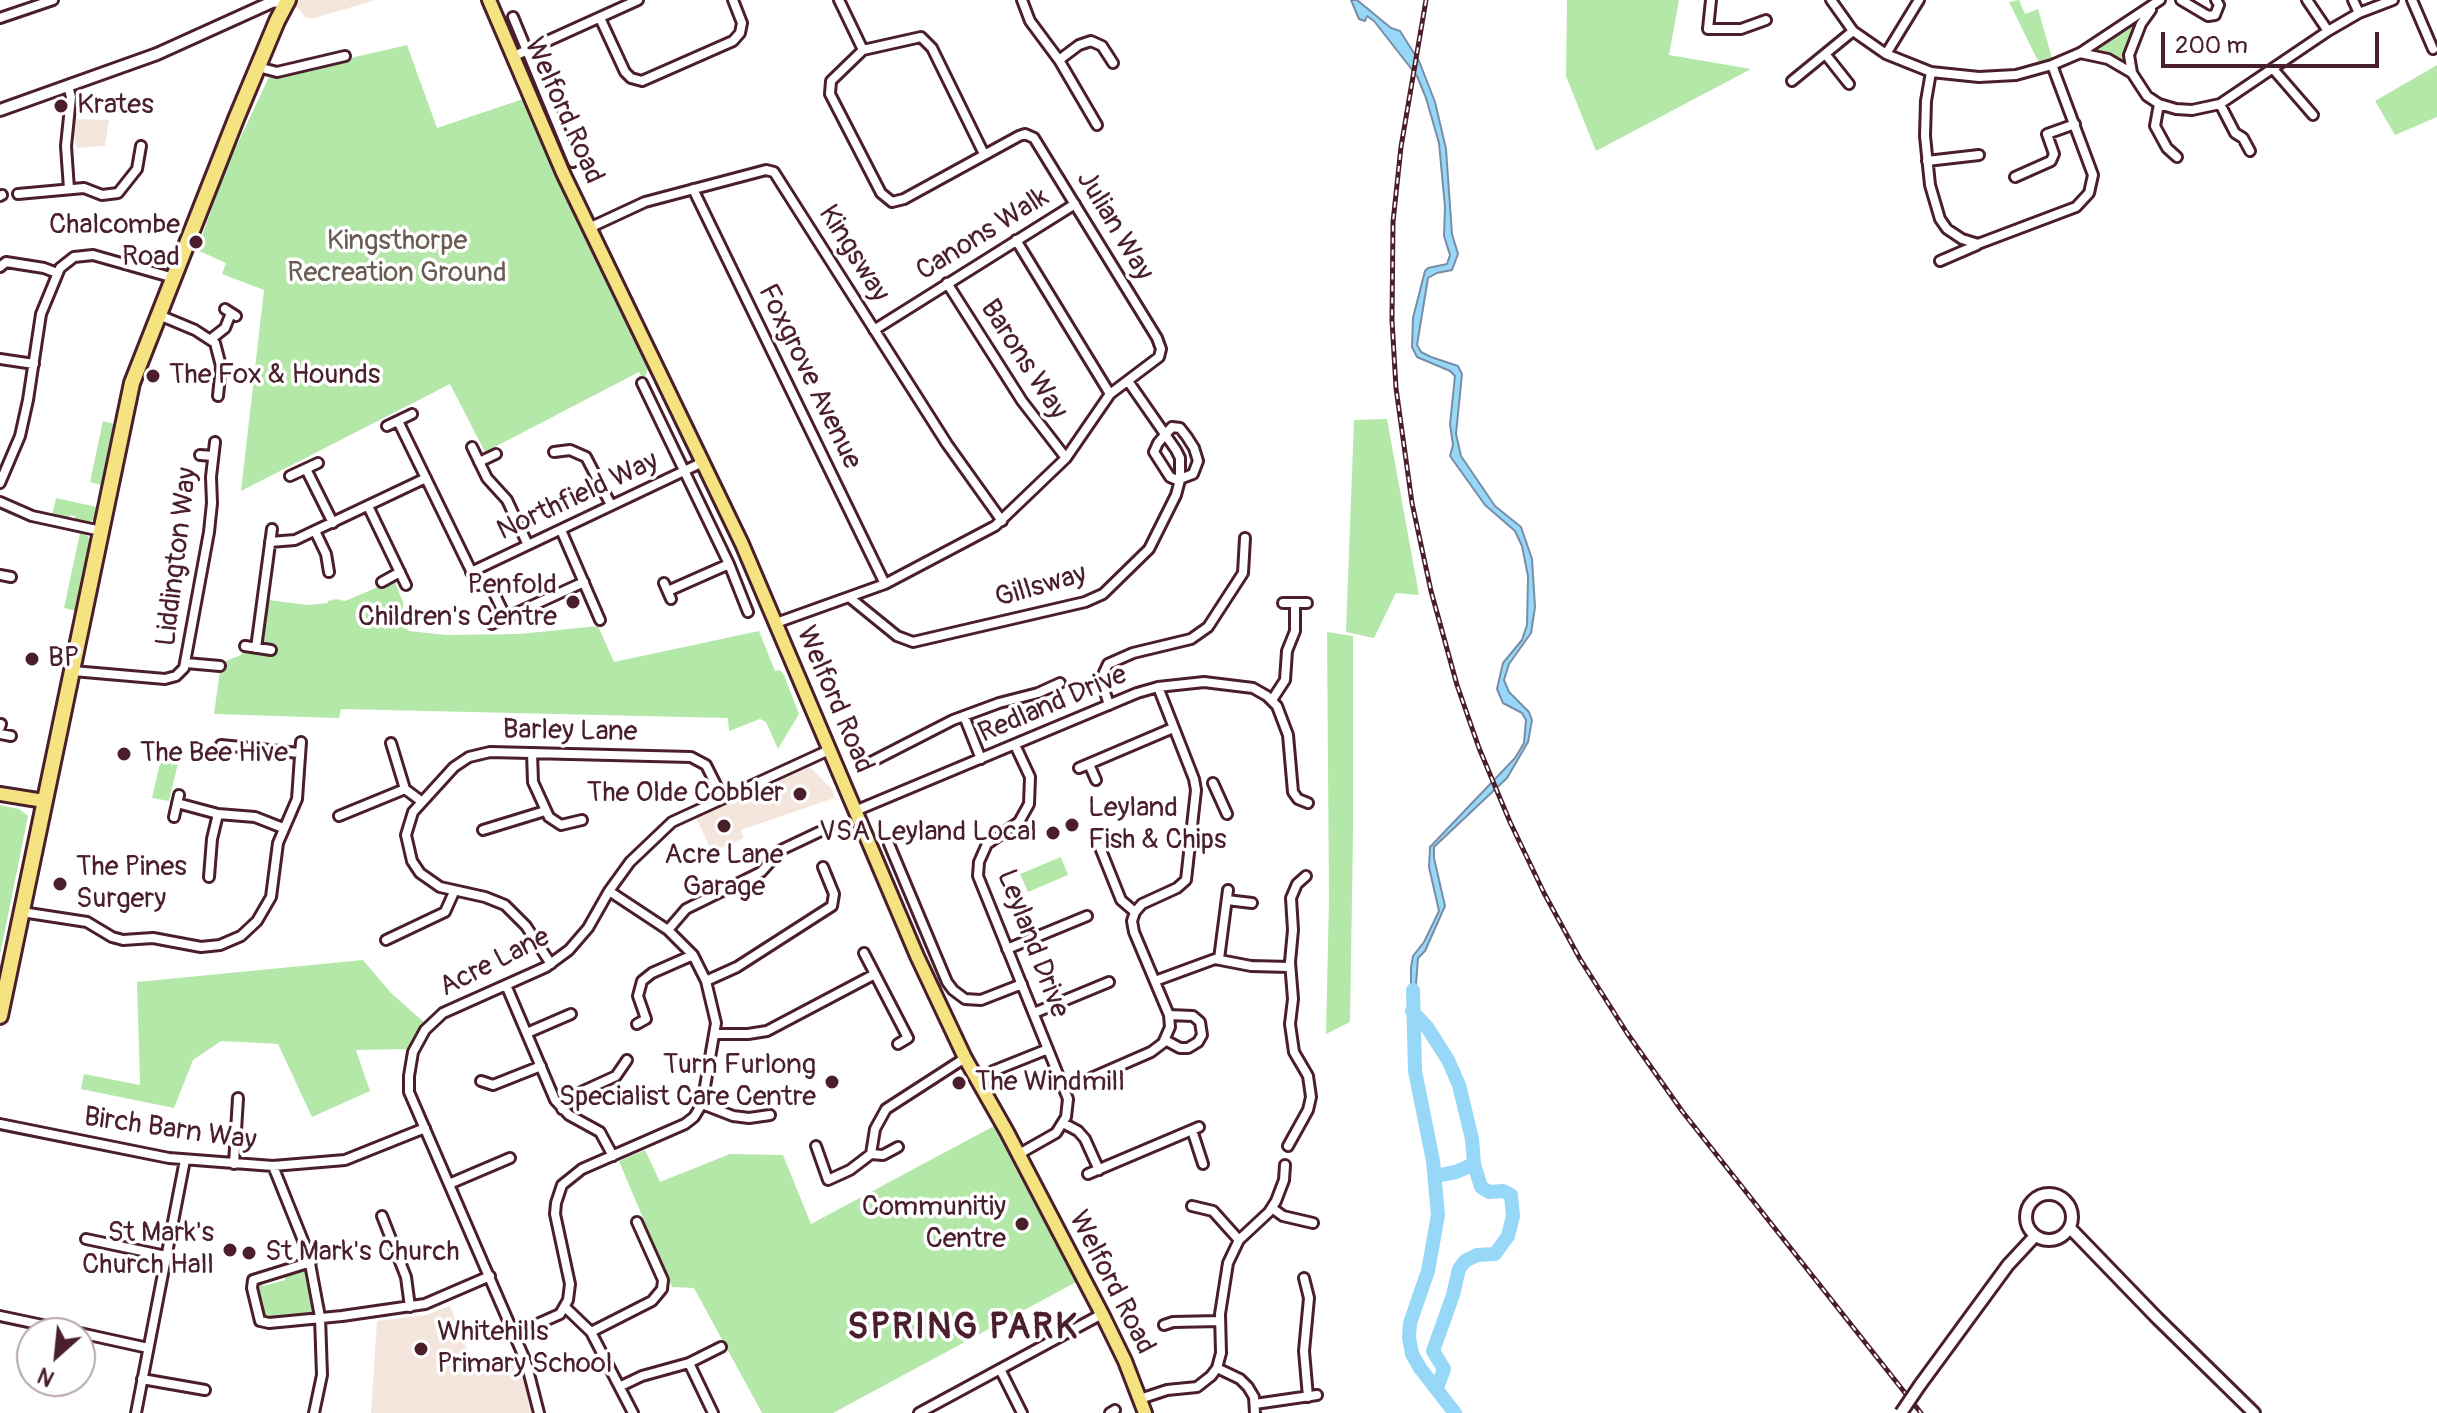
<!DOCTYPE html>
<style>
body{margin:0}
#map{position:relative;width:2437px;height:1413px;overflow:hidden;background:#fff;font-family:Pangolin,sans-serif}
canvas{display:block}
.north{position:absolute;left:16px;top:1317px;width:80px;height:80px;box-sizing:border-box;background:#fff;border:2px solid #b7a5aa;border-radius:50%;rotate:207deg;font-size:22px;font-weight:700;line-height:32px;text-align:center;color:#4a1f2b}
.north::after{content:'';display:block;margin:auto;width:28px;height:36px;background:#4a1f2b;clip-path:polygon(50% 0,100% 100%,50% 72%,0 100%)}
.scale{position:absolute;left:2161px;top:32px;width:218px;height:36px;box-sizing:border-box;border:4px solid #4a1f2b;border-top:0;padding-left:10px;font-size:24px;line-height:28px;white-space:nowrap;color:#4a1f2b;-webkit-text-stroke:6px #fff;paint-order:stroke}
</style>
<div id="map">
<canvas width="2437" height="1413"></canvas>
<div class="north">N</div>
<div class="scale">200 m</div>
</div>
<script>
const c = document.querySelector('canvas').getContext('2d');
c.lineJoin = 'round';
function fill(path, color) { c.fillStyle = color; c.fill(path, 'evenodd'); }
const toPath = rows => new Path2D(rows.map(r => 'M' + r).join(''));
function stroke(path, color, width, dash) { c.strokeStyle = color; c.lineWidth = width; c.lineCap = dash ? 'butt' : 'round'; c.setLineDash(dash || []); c.stroke(path); }
function write(font, color, halo, rows, align = 'center') {
  c.font = font + ' Pangolin,sans-serif'; c.lineWidth = 7; c.setLineDash([]); c.textBaseline = 'middle'; c.strokeStyle = halo; c.fillStyle = color; for (const [text, x, y, turn = 0] of rows) {
    c.save(); c.translate(x, y); c.rotate((+turn || 0) * Math.PI / 180); c.textAlign = isNaN(turn) ? turn : align; if (halo) c.strokeText(text, 0, 0); c.fillText(text, 0, 0); c.restore();
  }
}
fill(toPath([
 [298,0,376,0,311,19,305,17,298,8,293,8],
 [75,119,109,120,105,146,77,148,73,134],
 [810,767,833,790,834,798,741,830,744,838,712,852,696,818],
 [450,1306,477,1375,518,1359,534,1413,371,1413,377,1321,426,1315]
]), '#f4e6dc');
fill(toPath([
 [1567,0,1679,0,1669,55,1751,69,1596,151,1566,76],
 [2019,0,2025,14,2038,9,2052,58,2042,63,2038,61,2009,2],
 [2138,21,2140,23,2128,43,2125,64,2090,50],
 [407,45,437,128,523,99,648,367,644,381,639,372,485,452,450,384,241,491,264,290,222,274,226,263,197,250,227,166,269,77],
 [2437,65,2437,117,2395,135,2375,101],
 [1387,419,1419,595,1396,593,1374,638,1346,632,1354,420],
 [103,421,114,424,102,485,90,482],
 [56,498,97,507,95,519,90,522,75,519,75,516,70,515,69,518,52,515],
 [80,533,88,536,90,543,76,611,64,608],
 [397,579,396,585,403,602,404,626,409,631,446,635,520,634,598,626,614,662,759,631,775,671,780,670,784,675,799,714,778,749,766,722,760,719,729,731,728,718,341,709,339,718,214,714,221,663,241,655,243,649,264,646,260,642,263,635,265,622,263,619,268,600,308,605,328,603,328,601,336,599,345,601],
 [1327,632,1353,636,1353,834,1350,1022,1326,1034,1329,898],
 [161,759,178,763,169,801,152,798],
 [0,805,19,809,28,816,0,955],
 [1061,857,1068,875,1028,892,1020,874],
 [363,960,391,993,425,1023,409,1049,356,1050,370,1091,312,1117,278,1044,221,1041,193,1060,174,1108,81,1089,84,1074,140,1085,137,982],
 [994,1126,1078,1281,833,1413,762,1413,694,1288,672,1287,619,1161,645,1150,660,1182,730,1154,783,1155,811,1224],
 [304,1268,313,1315,267,1320,260,1317,254,1289,256,1282,261,1281,263,1286,285,1280,285,1274]
]), '#b4e8a9');
const water = toPath([
 [1351,0,1357,0,1391,28,1400,31,1419,61,1435,102,1446,149,1452,234,1458,254,1452,270,1437,273,1428,278,1417,345,1421,352,1431,357,1458,366,1462,374,1456,434,1461,456,1495,506,1521,527,1532,559,1535,607,1531,633,1509,664,1504,680,1509,692,1529,712,1532,720,1528,742,1507,778,1434,847,1434,858,1445,906,1425,951,1418,958,1415,997,1417,1012,1411,1005,1411,967,1413,956,1424,942,1439,911,1429,867,1430,847,1515,758,1524,743,1526,720,1522,713,1503,703,1497,689,1503,663,1522,640,1527,625,1528,576,1522,546,1515,531,1485,505,1450,456,1453,445,1450,424,1455,376,1450,371,1417,357,1412,347,1413,318,1425,271,1428,268,1447,264,1450,255,1444,236,1445,207,1439,143,1426,98,1417,76,1374,21,1367,16,1365,21,1359,19,1351,0]
]);
fill(water, '#97d7f8');
stroke(water, '#788da6', 2);
stroke(toPath([
 [1413,990,1415,1071,1433,1161,1438,1215,1428,1271,1410,1323,1409,1338,1412,1354,1420,1368,1455,1413],
 [1412,1011,1427,1027,1448,1060,1459,1085,1472,1139,1474,1164,1456,1172,1435,1176],
 [1437,1388,1444,1369,1433,1351,1453,1295,1459,1269,1465,1261,1477,1255,1495,1254,1508,1236,1513,1216,1511,1195,1503,1191,1489,1192,1481,1187,1474,1164]
]), '#97d7f8', 14);
const minor = toPath([
 [839,0,863,50],
 [1022,0,1030,21,1059,60,1097,125],
 [1711,0,1708,29,1741,29,1766,20],
 [1831,0,1853,31,1886,54,1931,72,1979,77,2016,75,2052,65,2080,53,2160,0],
 [2181,0,2208,16,2215,15,2219,5,2216,0],
 [2307,0,2328,31],
 [2353,0,2359,13],
 [2412,0,2433,49],
 [513,17,573,162],
 [0,18,53,0],
 [600,18,625,72,631,78,642,81,733,41,740,33,742,23,733,0],
 [2080,53,2108,59,2132,73,2147,96,2159,104,2176,109,2192,110,2220,104,2328,31,2359,13,2393,0],
 [1886,54,1919,0],
 [1826,55,1849,84],
 [512,57,638,0],
 [1059,60,1079,45,1091,41,1102,46,1113,63],
 [258,67,277,72,345,56],
 [2274,70,2313,115],
 [1931,72,1926,101,1925,136,1930,185,1940,219,1947,229,1962,239,1978,244,2076,207,2089,193,2093,175,2052,65],
 [2132,73,2129,55,2141,24,2151,10],
 [1792,81,1853,31],
 [68,86,71,97,66,146,69,189],
 [2159,104,2155,126,2167,148,2177,157],
 [2220,104,2235,133,2243,138,2250,151],
 [1927,161,1979,155],
 [2015,177,2051,161,2054,154,2047,134,2075,124],
 [693,189,885,584],
 [18,194,84,188,102,195,118,193,137,169,141,146],
 [0,196,2,195],
 [589,228,645,202,766,170,774,172,947,444,1002,521],
 [1016,240,1110,394],
 [1940,261,1977,245],
 [0,267,6,262,44,268,57,273],
 [947,283,1022,401,1066,458],
 [225,309,236,316],
 [159,315,195,330,215,343,221,366,218,396],
 [874,330,1075,204],
 [211,339,225,328,231,313],
 [0,359,34,364],
 [642,383,729,564,748,612],
 [398,421,478,585],
 [387,426,412,414],
 [1172,427,1180,428,1187,437,1194,448,1198,461,1193,474,1177,480,1170,477,1154,452,1158,443,1172,427],
 [472,447,487,478,507,500,528,545],
 [554,452,570,450,586,457,611,505],
 [200,455,213,456],
 [479,462,496,454],
 [306,469,333,523],
 [290,476,318,463],
 [0,483,20,436,28,400,41,314,60,268,74,257,93,255,174,278],
 [0,502,32,516,101,531],
 [368,506,406,585],
 [561,530,600,620],
 [315,531,326,554,329,572],
 [270,542,295,540,426,478],
 [471,572,703,462],
 [0,575,11,577],
 [382,582,400,572],
 [664,583,671,599],
 [668,591,729,564],
 [495,595,506,618],
 [849,597,897,636,913,642,1085,602,1103,594,1149,549,1176,495,1180,480,1180,458,1176,450,1128,381],
 [1283,603,1307,603],
 [776,623,885,584,995,526,1066,458,1110,394,1159,357,1161,349,1157,338,1034,138,1025,134,1019,136,904,199,892,202,881,193,830,94,831,81,863,50,921,37,932,48,984,154],
 [492,624,584,582],
 [245,646,271,650],
 [256,648,272,529],
 [186,663,220,666],
 [73,671,165,679,176,676,184,668,209,532,212,503,211,477,215,442],
 [1272,700,1285,680,1287,651,1295,631,1295,603],
 [1109,705,1101,679,1108,664,1133,653,1191,639,1208,627,1243,573,1245,538],
 [964,716,981,759],
 [0,727,1,724],
 [0,734,11,736],
 [391,743,405,789,421,801],
 [221,745,299,753],
 [1015,745,1030,777,1029,804,1019,822,987,844,979,862,978,876,1068,1099,1066,1117,1056,1133,1019,1154],
 [532,753,533,782,549,817,561,825,582,820],
 [867,764,953,720,999,703,1038,693,1060,683],
 [1089,764,1096,780],
 [1079,768,1173,728],
 [1213,783,1227,814],
 [177,803,218,814,255,817,283,828],
 [855,811,1137,693,1158,687,1204,682,1253,688,1267,696,1277,706,1288,735,1293,792,1298,799,1308,803],
 [339,816,405,789],
 [174,817,179,795],
 [483,830,545,811],
 [1095,835,1121,900,1135,912],
 [889,844,947,982,953,990,965,999,981,1000,1022,984],
 [209,877,212,839,218,814],
 [1227,900,1252,903],
 [22,912,87,922,112,937,123,940,153,938,201,947,220,945,241,936,257,921,271,897,278,843,297,799,301,742],
 [668,930,686,909,761,872,781,850,819,832],
 [386,940,445,912,454,892],
 [1007,949,1087,916],
 [864,953,908,1038,898,1044],
 [1219,959,1228,890],
 [551,964,526,926,505,905,485,897,440,887,420,873,412,861,406,835,413,812,454,767,469,757,490,752,691,757,706,765,722,797],
 [706,981,737,967,832,906,834,894,823,867],
 [1155,981,1215,959,1251,966,1290,967],
 [506,985,555,1100,569,1115,600,1132,613,1156],
 [1034,1013,1109,982],
 [637,1024,646,1019,638,996,642,981,652,973,693,955],
 [527,1033,571,1014],
 [715,1034,748,1034,767,1031,875,974],
 [1165,1040,1180,1048,1188,1048,1198,1042,1202,1035,1200,1022,1193,1016,1169,1015],
 [993,1071,1048,1049],
 [481,1081,493,1085,541,1066],
 [1066,1089,1151,1052,1163,1043,1170,1027,1169,1015,1134,932,1132,921,1135,912,1142,904,1177,888,1186,880,1196,790,1194,779,1158,687],
 [702,1104,733,1116,749,1118,770,1115],
 [562,1109,581,1092,616,1076,627,1060],
 [1063,1123,1078,1131,1085,1139,1099,1170],
 [0,1124,169,1158,273,1166,345,1160,425,1128],
 [1192,1130,1203,1164],
 [816,1146,828,1180,850,1170,871,1154,875,1129,886,1109,965,1058],
 [1288,1146,1308,1110,1311,1097,1308,1076,1294,1052,1290,1024,1293,999,1290,962,1293,930,1291,898,1297,884,1306,876],
 [871,1154,883,1155,898,1147],
 [234,1164,238,1098],
 [273,1166,308,1253,320,1317,322,1375,314,1413],
 [1088,1174,1199,1127],
 [449,1184,510,1158],
 [1192,1206,1213,1211,1239,1240],
 [1272,1208,1283,1216,1313,1223],
 [382,1216,406,1277,410,1307],
 [86,1239,166,1256],
 [311,1262,253,1280,252,1288,260,1321,269,1323,342,1316,425,1304,490,1276],
 [1304,1278,1309,1298,1304,1351,1308,1397],
 [565,1307,591,1332,633,1413],
 [0,1316,80,1333],
 [1164,1325,1173,1322,1219,1321],
 [591,1332,652,1301,662,1289,663,1280,637,1222],
 [80,1333,148,1348],
 [515,1334,560,1314,568,1300,570,1284,555,1214,556,1203,562,1185,582,1169,685,1124,694,1117,702,1104,716,1023,706,981,693,955,668,930,609,891],
 [689,1363,713,1413],
 [1217,1368,1240,1379,1248,1387,1254,1397,1255,1413],
 [1000,1369,1022,1413],
 [142,1379,205,1390],
 [621,1386,642,1376,689,1363,721,1347],
 [1140,1399,1167,1390,1197,1387,1211,1376,1217,1368,1221,1353,1220,1314,1228,1263,1239,1240,1269,1212,1276,1201,1284,1180,1285,1165],
 [1255,1404,1317,1395],
 [136,1413,185,1160],
 [539,1413,526,1362,409,1092,409,1076,413,1052,425,1030,443,1013,546,967,569,950,588,928,609,891,630,862,672,822,829,750],
 [919,1413,1102,1314],
 [1110,1413,1115,1410]
]);
const tertiary = toPath([
 [0,110,157,54,272,2,287,0],
 '2026 1217a23 23 0 1 1 46 0a23 23 0 1 1-46 0Z',
 [2070,1228,2157,1318,2254,1413],
 [1920,1385,2008,1265,2035,1236]
]);
const primary = toPath([
 [489,0,563,173,742,544,917,956,965,1058,1007,1132,1102,1314,1125,1361,1145,1413],
 [0,794,44,801]
]);
const trunk = toPath([
 [0,1016,132,383,236,119,277,21,288,0]
]);
stroke(minor, '#4a1f2b', 14);
stroke(tertiary, '#4a1f2b', 16);
stroke(primary, '#4a1f2b', 18);
stroke(trunk, '#4a1f2b', 20);
stroke(minor, '#fff', 8);
stroke(tertiary, '#fff', 10);
stroke(primary, '#f5e382', 12);
stroke(trunk, '#f5e382', 14);
const rail = toPath([
 [1426,0,1401,147,1393,222,1392,320,1396,388,1412,503,1431,591,1457,685,1479,748,1510,822,1544,893,1580,959,1627,1033,1682,1111,1921,1413]
]);
stroke(rail, '#4a1f2b', 5);
stroke(rail, '#fff', 2, [6]);
const tertiaryBridge = toPath([
 [1901,1413,1920,1385]
]);
stroke(tertiaryBridge, '#4a1f2b', 16, []);
stroke(tertiaryBridge, '#fff', 10);
for (const [x, y, r, color] of [
 [61,106,8,"#4a1f2b"],
 [196,242,8,"#4a1f2b"],
 [153,376,8,"#4a1f2b"],
 [573,602,8,"#4a1f2b"],
 [32,659,8,"#4a1f2b"],
 [124,754,8,"#4a1f2b"],
 [800,794,8,"#4a1f2b"],
 [1072,825,8,"#4a1f2b"],
 [724,826,8,"#4a1f2b"],
 [1053,833,8,"#4a1f2b"],
 [60,884,8,"#4a1f2b"],
 [832,1082,8,"#4a1f2b"],
 [959,1083,8,"#4a1f2b"],
 [1022,1224,8,"#4a1f2b"],
 [230,1250,8,"#4a1f2b"],
 [249,1253,8,"#4a1f2b"],
 [421,1349,8,"#4a1f2b"]
]) { const dot = new Path2D(); dot.arc(x, y, r, 0, 2 * Math.PI); c.fillStyle = color; c.fill(dot); stroke(dot, '#fff', 3); }
write('28px', '#4a1f2b', '#fff', [
 ["Krates",77,106],
 ["Chalcombe",180,226,"right"],
 ["Road",180,258,"right"],
 ["The Fox & Hounds",169,376],
 ["Penfold",557,586,"right"],
 ["Children's Centre",557,618,"right"],
 ["BP",48,659],
 ["The Bee Hive",140,754],
 ["The Olde Cobbler",784,794,"right"],
 ["Leyland",1088,809],
 ["Fish & Chips",1088,841],
 ["VSA Leyland Local",1037,833,"right"],
 ["Acre Lane",724,856,"center"],
 ["Garage",724,888,"center"],
 ["The Pines",76,868],
 ["Surgery",76,900],
 ["Turn Furlong",816,1066,"right"],
 ["Specialist Care Centre",816,1098,"right"],
 ["The Windmill",975,1083],
 ["Communitiy",1006,1208,"right"],
 ["Centre",1006,1240,"right"],
 ["St Mark's",214,1234,"right"],
 ["Church Hall",214,1266,"right"],
 ["St Mark's Church",265,1253],
 ["Whitehills",437,1333],
 ["Primary School",437,1365]
], 'left');
write('28px', '#4a1f2b', '#fff', [
 ["Welford Road",563,111,66],
 ["Julian Way",1114,226,59],
 ["Canons Walk",983,235,-32],
 ["Kingsway",853,254,58],
 ["Barons Way",1023,360,57],
 ["Foxgrove Avenue",809,377,64],
 ["Northfield Way",578,497,-25],
 ["Liddington Way",178,557,-83],
 ["Gillsway",1041,587,-16],
 ["Welford Road",834,700,67],
 ["Redland Drive",1053,705,-23],
 ["Barley Lane",570,732,1],
 ["Leyland Drive",1032,944,69],
 ["Acre Lane",495,963,-27],
 ["Birch Barn Way",170,1130,8],
 ["Welford Road",1111,1283,63]
]);
write('28px', '#6a5b51', '#fff', [
 ["Kingsthorpe",397,242],
 ["Recreation Ground",397,274]
]);
c.letterSpacing = '2px';
write('bold 36px', '#4a1f2b', '#fff', [
 ["SPRING PARK",963,1329]
]);
c.letterSpacing = '0px';
</script>
